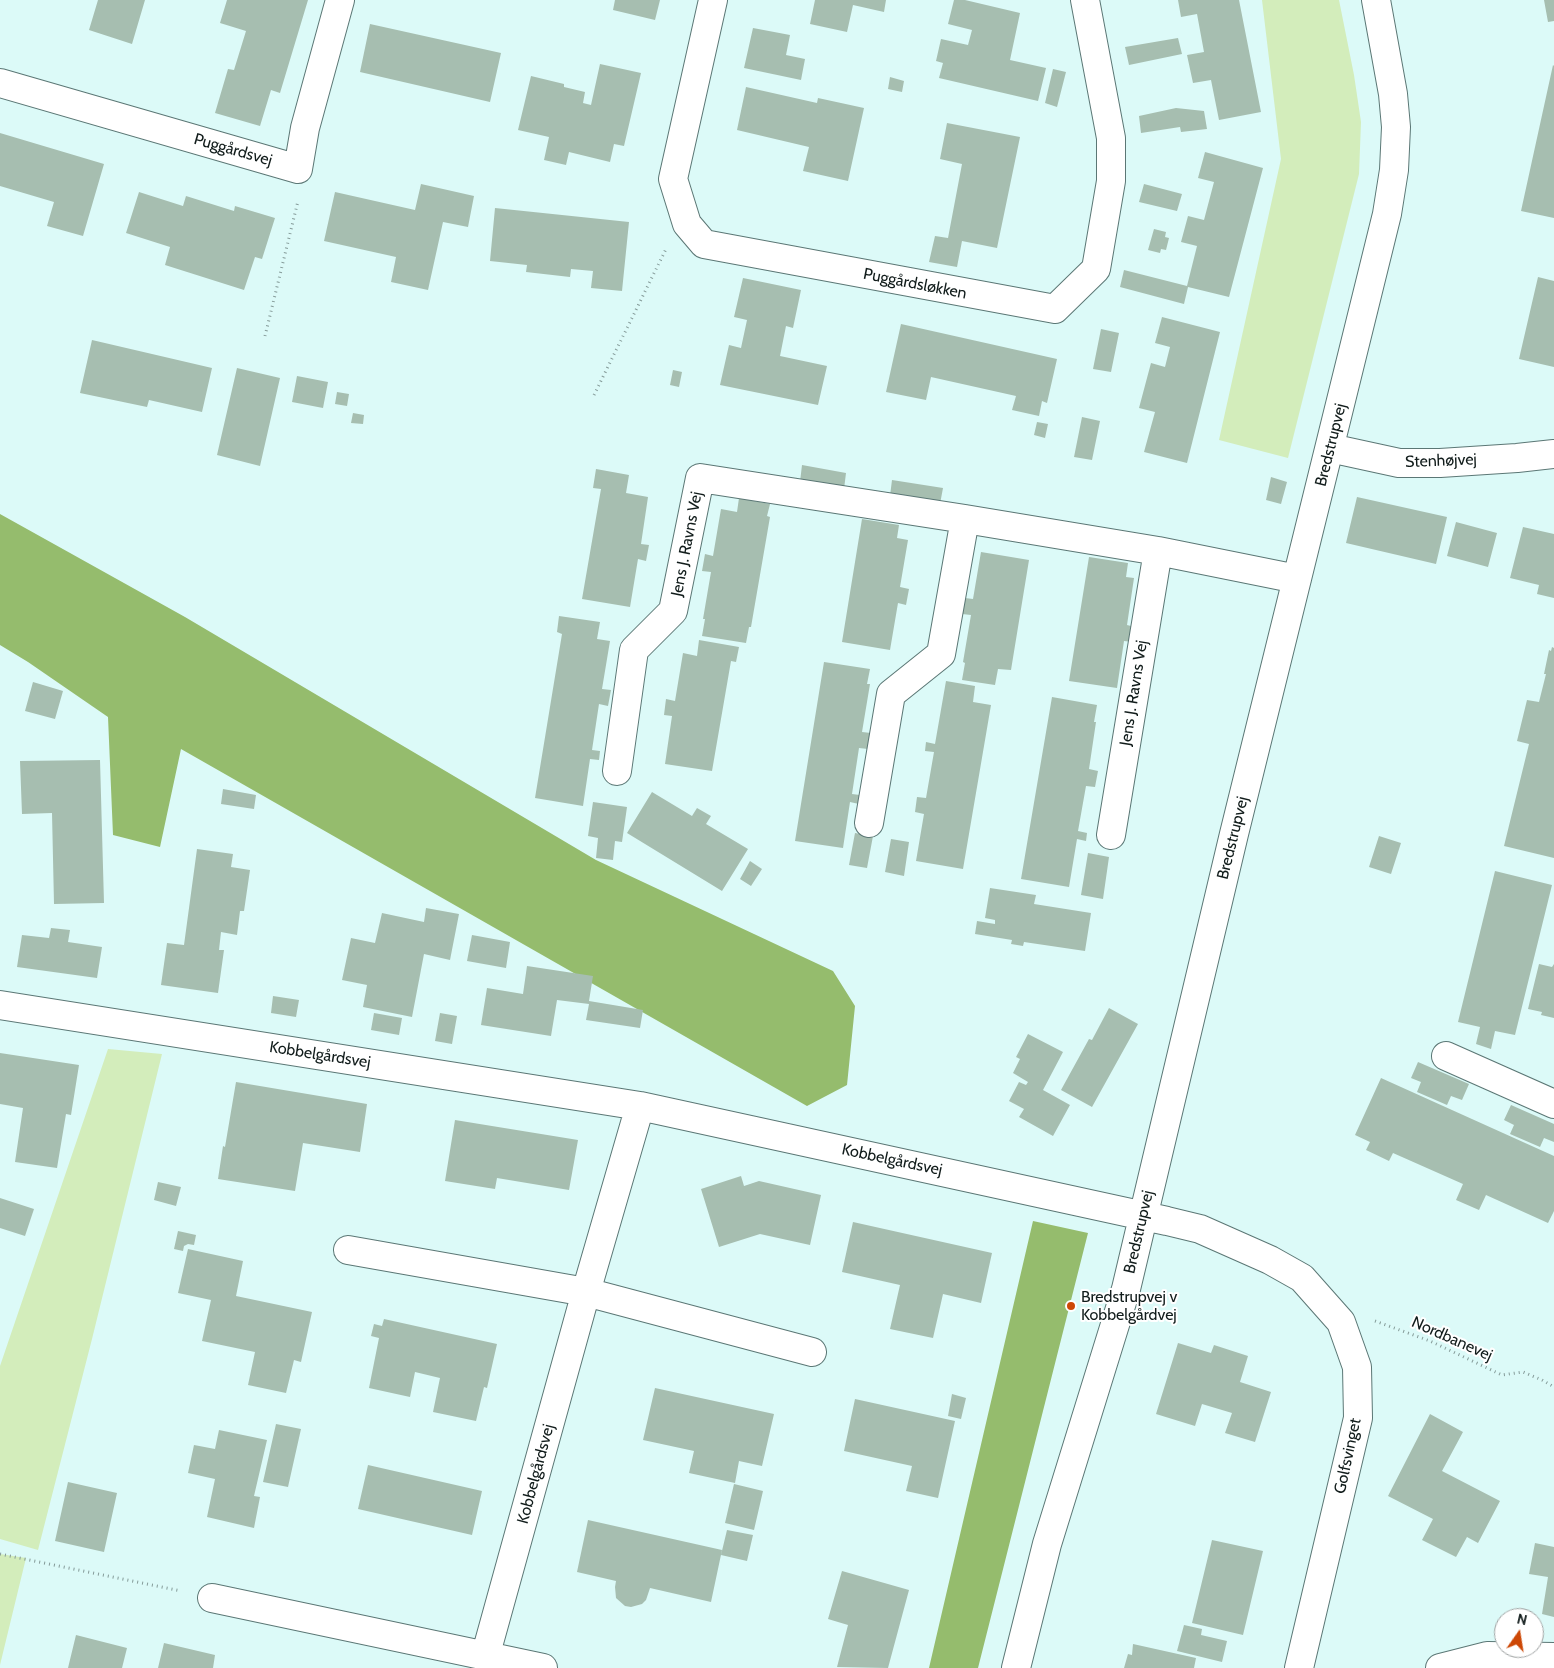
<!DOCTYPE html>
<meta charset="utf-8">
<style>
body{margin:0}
#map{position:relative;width:1554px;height:1668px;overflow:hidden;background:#dcfaf8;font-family:Cabin,sans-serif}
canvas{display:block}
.north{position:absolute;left:1494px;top:1608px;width:50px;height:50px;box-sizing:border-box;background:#fff;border:1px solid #a0a4a4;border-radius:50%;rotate:13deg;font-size:14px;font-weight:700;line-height:20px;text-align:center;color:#111c1b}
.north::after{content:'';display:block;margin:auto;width:18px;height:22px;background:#cd4806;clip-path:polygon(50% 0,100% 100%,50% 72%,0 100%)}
</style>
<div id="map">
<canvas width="1554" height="1668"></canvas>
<div class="north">N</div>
</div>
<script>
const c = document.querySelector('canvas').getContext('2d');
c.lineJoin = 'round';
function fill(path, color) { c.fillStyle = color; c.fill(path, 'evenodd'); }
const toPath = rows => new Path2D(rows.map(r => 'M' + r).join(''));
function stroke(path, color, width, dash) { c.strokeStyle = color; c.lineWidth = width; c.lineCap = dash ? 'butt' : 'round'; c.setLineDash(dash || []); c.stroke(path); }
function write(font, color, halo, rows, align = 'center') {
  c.font = font + ' Cabin,sans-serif'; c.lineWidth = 4; c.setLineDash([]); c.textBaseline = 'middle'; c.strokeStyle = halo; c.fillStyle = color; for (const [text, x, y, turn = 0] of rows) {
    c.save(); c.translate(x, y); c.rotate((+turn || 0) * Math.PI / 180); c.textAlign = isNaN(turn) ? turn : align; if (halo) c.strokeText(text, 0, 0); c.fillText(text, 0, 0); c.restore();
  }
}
fill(toPath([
 [1262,0,1339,0,1354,75,1361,122,1359,174,1288,458,1219,440,1281,159],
 [108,1049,162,1054,92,1339,38,1550,0,1539,0,1366],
 [0,1554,26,1558,0,1665]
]), '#d3edbb');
fill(toPath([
 [0,514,185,617,596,860,833,971,855,1006,847,1085,807,1106,181,749,160,847,113,835,108,717,28,662,0,645],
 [1033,1221,1088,1233,978,1668,929,1668]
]), '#95bc6d');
fill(toPath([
 [98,0,145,0,132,44,89,30],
 [227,0,308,0,280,93,271,90,260,126,215,113,228,69,234,70,246,31,220,23],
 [615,0,660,0,655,20,613,10],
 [815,0,886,0,884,12,853,5,847,32,810,24],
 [954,0,965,0,1020,13,1010,60,1046,68,1038,101,939,78,943,63,936,61,941,39,968,45,972,30,948,24],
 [1178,0,1239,0,1261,112,1219,120,1211,80,1193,83,1187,55,1204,52,1197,14,1181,17],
 [1544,0,1554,0,1554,21,1548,22],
 [370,24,501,53,490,102,360,72],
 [753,28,790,35,786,55,805,59,801,80,744,68],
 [1178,38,1182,54,1129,65,1125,47],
 [600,64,641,73,624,146,614,144,610,162,569,152,566,165,544,160,549,137,518,130,531,76,564,84,564,87,585,92,583,103,591,105],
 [1553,65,1554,66,1554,218,1521,211],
 [1053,69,1066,72,1057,107,1045,103],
 [890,77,904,81,902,92,888,89],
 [746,87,817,103,818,98,864,108,848,181,803,171,809,147,737,130],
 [1176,108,1204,111,1207,129,1181,132,1180,127,1141,133,1139,116],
 [947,123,1020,137,997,248,962,241,957,267,929,262,935,236,948,238,962,164,940,159],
 [0,133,104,164,83,236,47,226,54,202,0,186],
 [1205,152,1263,168,1229,297,1188,287,1184,304,1120,287,1124,270,1187,286,1197,246,1181,242,1188,216,1204,220,1214,182,1198,178],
 [421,184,474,196,468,227,443,222,428,290,391,282,396,257,324,241,335,192,415,210],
 [1144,184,1182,194,1177,211,1139,202],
 [139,192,183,206,186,196,234,211,235,206,275,218,262,259,255,257,244,290,165,265,170,247,126,233],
 [495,208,629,222,622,291,591,288,593,271,571,269,570,277,526,272,527,265,490,261],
 [1154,229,1166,232,1165,237,1169,238,1166,250,1161,249,1160,253,1148,250],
 [1538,277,1554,281,1554,367,1519,359],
 [743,278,801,290,793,328,786,326,780,356,827,366,818,405,720,385,729,345,741,348,747,320,734,317],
 [1162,317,1220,332,1187,463,1144,452,1155,412,1139,408,1151,363,1165,367,1170,347,1155,343],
 [901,324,1057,359,1047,403,1042,401,1039,416,1012,410,1016,396,931,377,926,400,886,392],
 [1101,329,1119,333,1111,372,1093,369],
 [92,340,212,368,202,412,149,400,147,407,80,393],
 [237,368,280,378,260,466,217,455],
 [673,370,682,372,679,387,670,385],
 [297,376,328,382,323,408,292,402],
 [337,392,349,394,347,406,335,404],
 [353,413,364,415,363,424,351,423],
 [1082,417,1100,421,1092,460,1074,457],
 [1037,422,1048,424,1045,438,1034,435],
 [802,465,846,473,844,489,800,482],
 [596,469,629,475,626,493,648,497,641,544,649,545,646,561,638,559,630,607,582,599,601,489,593,488],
 [1271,477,1287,482,1281,504,1266,500],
 [892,480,943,488,940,504,890,496],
 [1357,497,1447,517,1436,564,1346,543],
 [739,498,770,504,767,516,770,517,751,627,749,627,746,643,702,636,705,619,703,619,711,572,702,571,705,554,713,556,721,509,737,512],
 [862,519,899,525,897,538,908,540,900,587,909,589,906,605,898,603,890,650,842,642],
 [1456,522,1497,533,1488,567,1447,556],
 [1523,527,1554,534,1554,598,1537,594,1539,585,1510,578],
 [981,552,1029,560,1011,670,998,669,995,685,962,680,965,663,963,662,971,615,962,614,965,598,973,599],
 [1089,557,1128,563,1126,577,1134,578,1127,625,1135,627,1133,642,1124,641,1117,688,1069,681],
 [559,616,600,622,597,639,610,641,602,689,611,690,608,706,599,704,592,750,600,751,599,760,590,759,583,806,535,798,562,634,557,632],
 [699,640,739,647,736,662,731,661,712,771,665,764,672,716,664,715,666,699,675,701,683,653,697,656],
 [1552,647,1554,648,1554,858,1504,846,1529,744,1517,741,1527,700,1539,702,1546,674,1544,674,1549,650,1551,651],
 [824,662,870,669,867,684,870,684,862,732,871,733,868,749,859,748,852,794,860,795,859,804,850,802,843,848,795,841],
 [946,681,975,686,973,702,991,705,963,869,916,861,924,814,915,812,917,797,926,798,934,752,925,751,926,742,935,744],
 [33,682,63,691,55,719,25,711],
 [1052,697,1097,705,1094,722,1096,722,1089,769,1098,771,1095,787,1086,786,1078,831,1087,833,1086,841,1077,839,1069,887,1021,879],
 [100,760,104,903,54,904,52,813,22,814,20,761],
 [223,789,256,795,254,809,221,804],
 [652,792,692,816,697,808,711,816,706,824,748,849,722,891,627,833],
 [593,802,627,807,622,842,615,841,613,860,596,858,598,838,588,836],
 [855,833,873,836,867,868,849,865],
 [1379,836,1401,843,1391,874,1369,867],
 [891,839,909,842,904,876,885,872],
 [197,849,233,854,231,867,250,870,244,911,240,911,237,935,221,932,219,950,224,950,218,993,161,985,167,943,184,945],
 [1088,853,1109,857,1103,899,1081,895],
 [750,861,762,869,751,886,740,879],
 [1495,871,1552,885,1515,1035,1495,1031,1491,1049,1476,1044,1480,1027,1458,1022],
 [990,888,1036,895,1034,904,1091,913,1085,951,1024,942,1023,946,1011,944,1012,940,975,934,977,921,995,924,995,920,985,918],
 [426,908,459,914,450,960,424,954,412,1017,363,1007,367,985,342,980,351,938,375,943,382,913,424,922],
 [51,928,70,930,68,942,102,947,97,978,17,967,22,935,49,938],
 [472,935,510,942,506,968,467,961],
 [1539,964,1552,967,1554,964,1554,1018,1541,1015,1542,1012,1528,1009],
 [527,966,593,976,589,1001,643,1010,640,1028,586,1020,589,1004,557,1000,551,1036,481,1025,487,988,523,994],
 [273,996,299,1000,296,1017,271,1013],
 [1109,1008,1138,1024,1092,1107,1061,1090,1089,1039,1092,1040],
 [374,1013,402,1018,399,1035,371,1030],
 [440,1013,457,1016,452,1044,435,1041],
 [1028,1034,1063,1052,1043,1090,1070,1105,1053,1136,1019,1117,1024,1109,1009,1101,1019,1082,1026,1085,1028,1082,1013,1073,1020,1059,1016,1057],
 [0,1053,79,1065,71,1115,66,1114,57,1168,15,1162,23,1108,0,1104],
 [1418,1062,1469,1084,1462,1100,1451,1096,1447,1105,1417,1092,1421,1082,1411,1078],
 [1381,1078,1554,1156,1554,1211,1548,1223,1486,1195,1479,1210,1456,1200,1463,1184,1393,1153,1389,1161,1366,1150,1370,1142,1355,1135],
 [236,1082,367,1104,360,1152,303,1143,295,1191,218,1179,223,1146,225,1147],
 [1511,1105,1554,1124,1554,1142,1544,1138,1540,1147,1510,1134,1514,1125,1504,1120],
 [455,1120,578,1140,569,1190,497,1178,495,1189,445,1181],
 [741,1176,744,1186,759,1181,821,1195,810,1245,760,1234,719,1247,701,1189],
 [158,1182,181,1187,176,1206,154,1200],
 [0,1198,34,1209,25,1236,0,1228],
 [853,1222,992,1253,981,1303,943,1294,933,1338,890,1329,900,1285,842,1272],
 [178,1231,196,1235,194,1245,188,1244,184,1246,183,1251,174,1249],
 [188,1249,243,1261,236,1296,312,1312,301,1362,294,1360,286,1393,248,1385,255,1352,202,1341,211,1300,178,1293],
 [384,1319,497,1344,487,1388,484,1387,476,1421,433,1412,440,1378,415,1372,410,1397,369,1388,379,1338,371,1336,374,1324,382,1326],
 [1178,1343,1211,1353,1214,1345,1248,1356,1240,1382,1271,1392,1255,1442,1225,1433,1232,1413,1202,1404,1195,1426,1156,1414],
 [655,1388,774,1414,762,1466,739,1461,735,1483,689,1473,694,1451,643,1440],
 [952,1394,966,1398,961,1419,948,1416],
 [855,1399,955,1421,938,1498,906,1491,912,1466,844,1451],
 [1430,1414,1463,1432,1442,1471,1500,1501,1478,1543,1467,1537,1456,1557,1422,1540,1433,1519,1388,1496],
 [276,1424,301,1429,288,1487,263,1482],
 [219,1430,267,1440,254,1496,260,1497,254,1528,207,1517,215,1479,188,1473,194,1445,215,1449],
 [368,1465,482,1491,472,1535,358,1509],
 [68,1482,117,1493,104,1552,55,1541],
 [734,1484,763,1491,754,1530,725,1523],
 [588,1520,722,1550,711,1602,650,1588,646,1600,642,1604,631,1607,625,1606,616,1598,615,1587,616,1581,577,1572],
 [727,1530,753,1535,747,1561,721,1555],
 [1212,1540,1263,1551,1243,1635,1192,1623],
 [1535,1543,1554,1547,1554,1617,1542,1614,1548,1577,1529,1574],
 [842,1571,909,1590,888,1668,837,1667,848,1625,828,1619],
 [1184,1625,1202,1629,1201,1635,1227,1641,1222,1662,1177,1651],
 [76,1635,127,1648,122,1668,68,1668],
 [164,1643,215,1655,213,1668,158,1668],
 [1133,1644,1196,1658,1194,1668,1124,1668,1128,1654,1132,1655]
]), '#a6beb0');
const minor = toPath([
 [713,0,673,179,687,224,704,244,1055,309,1096,269,1111,181,1111,138,1085,0],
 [0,83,298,169,305,128,340,0],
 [1330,448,1399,463,1440,463,1517,458,1554,454],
 [617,771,634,650,673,611,700,478,965,519,1158,551,1297,579],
 [869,823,891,694,941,654,965,519],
 [1111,835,1158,551],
 [0,1005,640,1106,1167,1221,1200,1229,1270,1260,1302,1278,1341,1322,1357,1367,1358,1418,1299,1668],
 [1446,1056,1554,1104],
 [348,1250,586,1292,812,1352],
 [212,1598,543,1668],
 [485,1657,586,1292,640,1106],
 [1016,1668,1047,1544,1126,1289,1234,834,1387,214,1394,170,1396,127,1393,94,1376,0],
 [1440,1668,1487,1656,1554,1657]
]);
stroke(minor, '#5b7775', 30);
stroke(toPath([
 [265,336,298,201],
 [594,395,666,249],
 [1375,1321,1430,1341,1502,1375,1523,1372,1542,1380,1554,1387],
 [0,1554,181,1591]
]), '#859b99', 3, [1, 4]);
stroke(minor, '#fff', 28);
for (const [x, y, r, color] of [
 [1071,1306,5,"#cd4806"]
]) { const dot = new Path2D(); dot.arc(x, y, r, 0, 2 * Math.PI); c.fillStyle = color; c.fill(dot); stroke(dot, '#fff', 2); }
write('16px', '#111c1b', '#fff', [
 ["Puggårdsvej",233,150,16],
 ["Puggårdsløkken",915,284,11],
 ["Bredstrupvej",1331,445,-76],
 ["Stenhøjvej",1441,461,-2],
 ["Jens J. Ravns Vej",687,544,-79],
 ["Jens J. Ravns Vej",1134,693,-81],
 ["Bredstrupvej",1233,838,-76],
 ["Kobbelgårdsvej",320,1055,9],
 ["Kobbelgårdsvej",892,1160,12],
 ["Bredstrupvej",1139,1232,-77],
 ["Nordbanevej",1452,1339,24],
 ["Golfsvinget",1348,1456,-78],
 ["Kobbelgårdsvej",536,1474,-75]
]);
write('16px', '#111c1b', '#fff', [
 ["Bredstrupvej v",1081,1297],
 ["Kobbelgårdvej",1081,1315]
], 'left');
</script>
